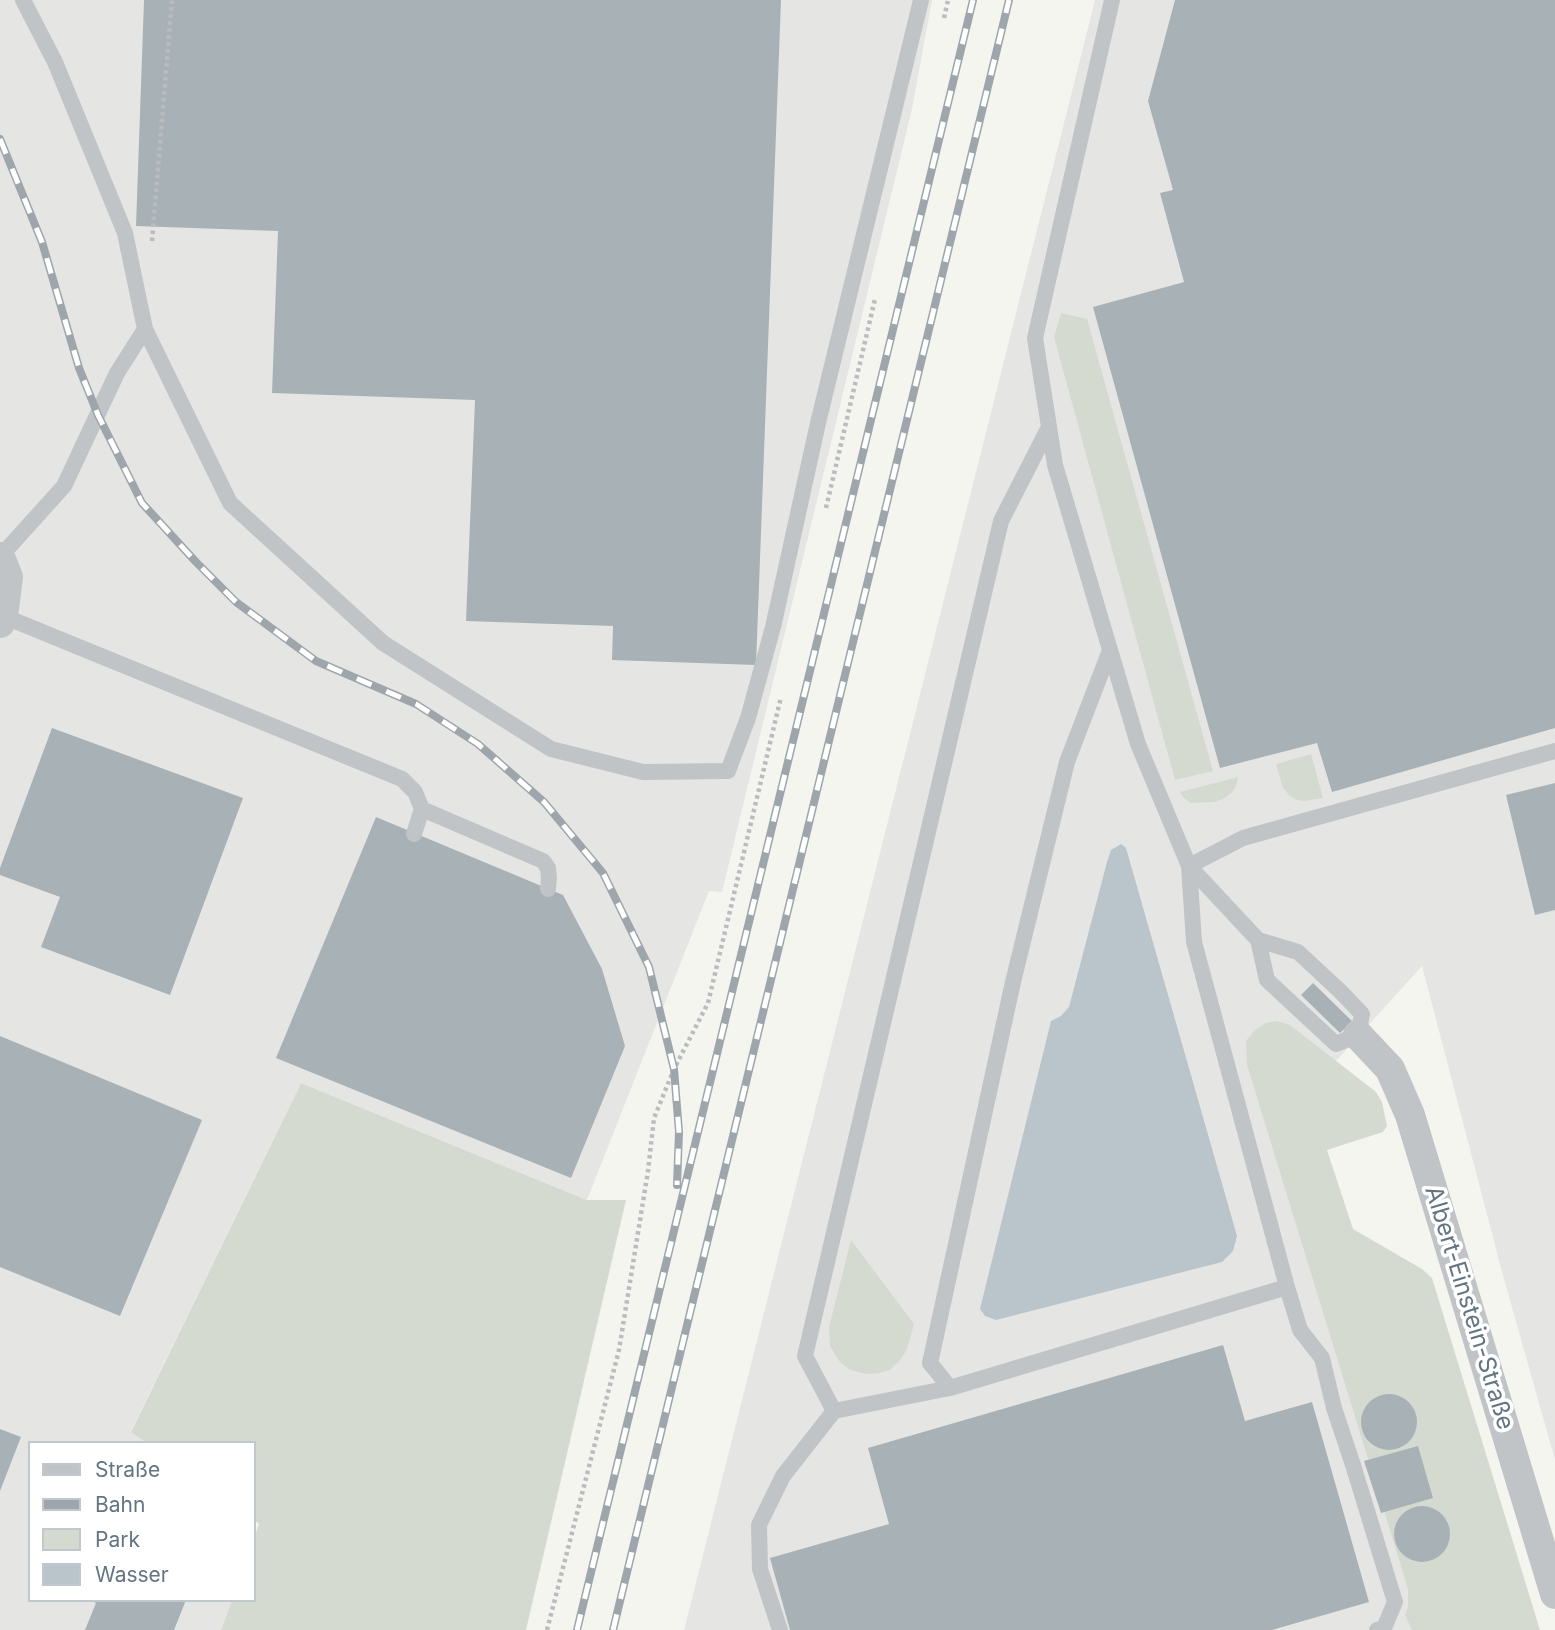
<!DOCTYPE html>
<meta charset="utf-8">
<style>
body{margin:0}
#map{position:relative;width:1555px;height:1630px;overflow:hidden;background:#f5f5f0;font-family:Inter,sans-serif}
canvas{display:block}
.legend{position:absolute;left:28px;top:1441px;width:228px;height:161px;box-sizing:border-box;background:#fff;border:2px solid #c1c8cd;margin:0;padding:9px 12px;list-style:none;font-size:21px;color:#637582}
.legend li{display:flex;align-items:center;gap:14px;height:35px}
.legend b{width:35px;border:2px solid #c1c8cd}
</style>
<div id="map">
<canvas width="1555" height="1630"></canvas>
<ul class="legend">
<li><b style="height:9px;background:#c0c4c7"></b>Straße</li>
<li><b style="height:9px;background:#9ea6ab"></b>Bahn</li>
<li><b style="height:19px;background:#d4dad0"></b>Park</li>
<li><b style="height:19px;background:#b9c5ca"></b>Wasser</li>
</ul>
</div>
<script>
const c = document.querySelector('canvas').getContext('2d');
c.lineJoin = 'round';
function fill(path, color) { c.fillStyle = color; c.fill(path, 'evenodd'); }
const toPath = rows => new Path2D(rows.map(r => 'M' + r).join(''));
function stroke(path, color, width, dash) { c.strokeStyle = color; c.lineWidth = width; c.lineCap = dash ? 'butt' : 'round'; c.setLineDash(dash || []); c.stroke(path); }
function write(font, color, halo, rows, align = 'center') {
  c.font = font + ' Inter,sans-serif'; c.lineWidth = 7; c.setLineDash([]); c.textBaseline = 'middle'; c.strokeStyle = halo; c.fillStyle = color; for (const [text, x, y, turn = 0] of rows) {
    c.save(); c.translate(x, y); c.rotate((+turn || 0) * Math.PI / 180); c.textAlign = isNaN(turn) ? turn : align; if (halo) c.strokeText(text, 0, 0); c.fillText(text, 0, 0); c.restore();
  }
}
fill(toPath([
 [0,0,932,0,912,109,722,892,709,891,587,1200,301,1083,131,1431,147,1443,30,1443,30,1600,232,1600,221,1630,0,1630],
 [1095,0,1555,0,1555,1460,1502,1272,1422,966,1329,1069,1315,1157,1529,1630,684,1630]
]), '#e5e6e4');
fill(toPath([
 [1061,313,1087,319,1213,771,1175,780,1054,337],
 [1311,754,1323,798,1305,801,1297,800,1290,796,1283,788,1276,764],
 [1238,777,1236,787,1231,793,1223,799,1214,802,1191,803,1184,798,1180,792],
 [1277,1021,1290,1025,1376,1092,1382,1102,1387,1126,1383,1132,1327,1150,1353,1229,1422,1269,1432,1278,1540,1630,1412,1630,1405,1615,1408,1607,1408,1589,1247,1065,1246,1041,1255,1030,1266,1023],
 [301,1083,587,1200,626,1200,526,1630,221,1630,232,1600,254,1600,254,1538,259,1524,254,1520,254,1443,147,1443,131,1432],
 [851,1240,914,1324,907,1349,901,1359,890,1370,879,1373,866,1374,850,1370,839,1361,830,1346,829,1327]
]), '#d4dad0');
fill(toPath([
 [1121,844,1126,848,1237,1236,1233,1251,1222,1262,996,1320,985,1316,980,1309,1051,1021,1061,1016,1069,1007,1107,862,1111,850]
]), '#b9c5ca');
fill(toPath([
 [144,0,781,0,756,665,612,660,613,626,466,621,475,400,272,393,278,231,136,226],
 [1175,0,1555,0,1555,728,1332,792,1317,743,1220,768,1093,307,1184,282,1160,193,1173,190,1148,101],
 [52,728,243,798,170,995,41,947,60,897,0,875,0,868],
 [1555,783,1555,910,1535,915,1506,795],
 [376,817,563,895,602,969,625,1046,571,1178,276,1058],
 [1313,983,1352,1021,1340,1033,1301,995],
 [0,1036,202,1120,120,1316,0,1267],
 [1223,1345,1245,1421,1312,1402,1369,1602,1272,1630,790,1630,770,1558,889,1524,868,1448],
 '1361 1422a28 28 0 1 1 56 0a28 28 0 1 1-56 0Z',
 [0,1429,21,1437,0,1491],
 [1418,1446,1433,1498,1381,1513,1364,1461],
 '1394 1534a28 28 0 1 1 56 0a28 28 0 1 1-56 0Z',
 [90,1600,186,1600,174,1630,85,1630,96,1603]
]), '#a8b1b5');
stroke(toPath([
 [944,18,948,0],
 [152,241,172,0],
 [826,508,875,299],
 [547,1630,619,1350,648,1171,654,1118,674,1069,708,1003,781,697]
]), '#babcbe', 4.5, [3.5, 3.5]);
stroke(toPath([
 [1112,0,1035,338,1055,465,1138,744,1189,866,1258,940,1298,952,1340,991,1362,1014,1358,1035,1336,1044,1267,980,1258,940],
 [145,329,230,503,383,643,551,749,643,772,728,771,748,718,773,627,818,423,921,0],
 [1048,429,1001,521,805,1356,834,1411,950,1388,1287,1287,1194,942,1189,866,1243,838,1555,751],
 [0,557,64,486,117,373,145,329,125,233,55,62,23,0],
 [3,616,402,779,415,792,422,809,414,834],
 [422,809,543,861,548,868,549,878,548,889],
 [1287,1287,1300,1330,1322,1358,1334,1408,1353,1465,1395,1602,1384,1628,1377,1630],
 [950,1388,930,1363,1013,982,1067,762,1110,650],
 [780,1630,760,1569,759,1525,783,1476,834,1411]
]), '#c0c4c7', 16);
stroke(toPath([
 [0,557,8,577,3,616,0,623],
 [1358,1035,1390,1069,1410,1115,1555,1594]
]), '#c0c4c7', 30);
const rail = toPath([
 [0,139,42,242,79,368,98,415,142,503,196,562,236,602,316,661,416,704,478,744,544,802,603,873,649,967,674,1069,679,1132,677,1185],
 [577,1630,973,0],
 [613,1630,1009,0]
]);
stroke(rail, '#9ea6ab', 8);
stroke(rail, '#fff', 5, [16]);
write('24px', '#637582', '#fff', [
 ["Albert-Einstein-Straße",1469,1308,73]
]);
</script>
